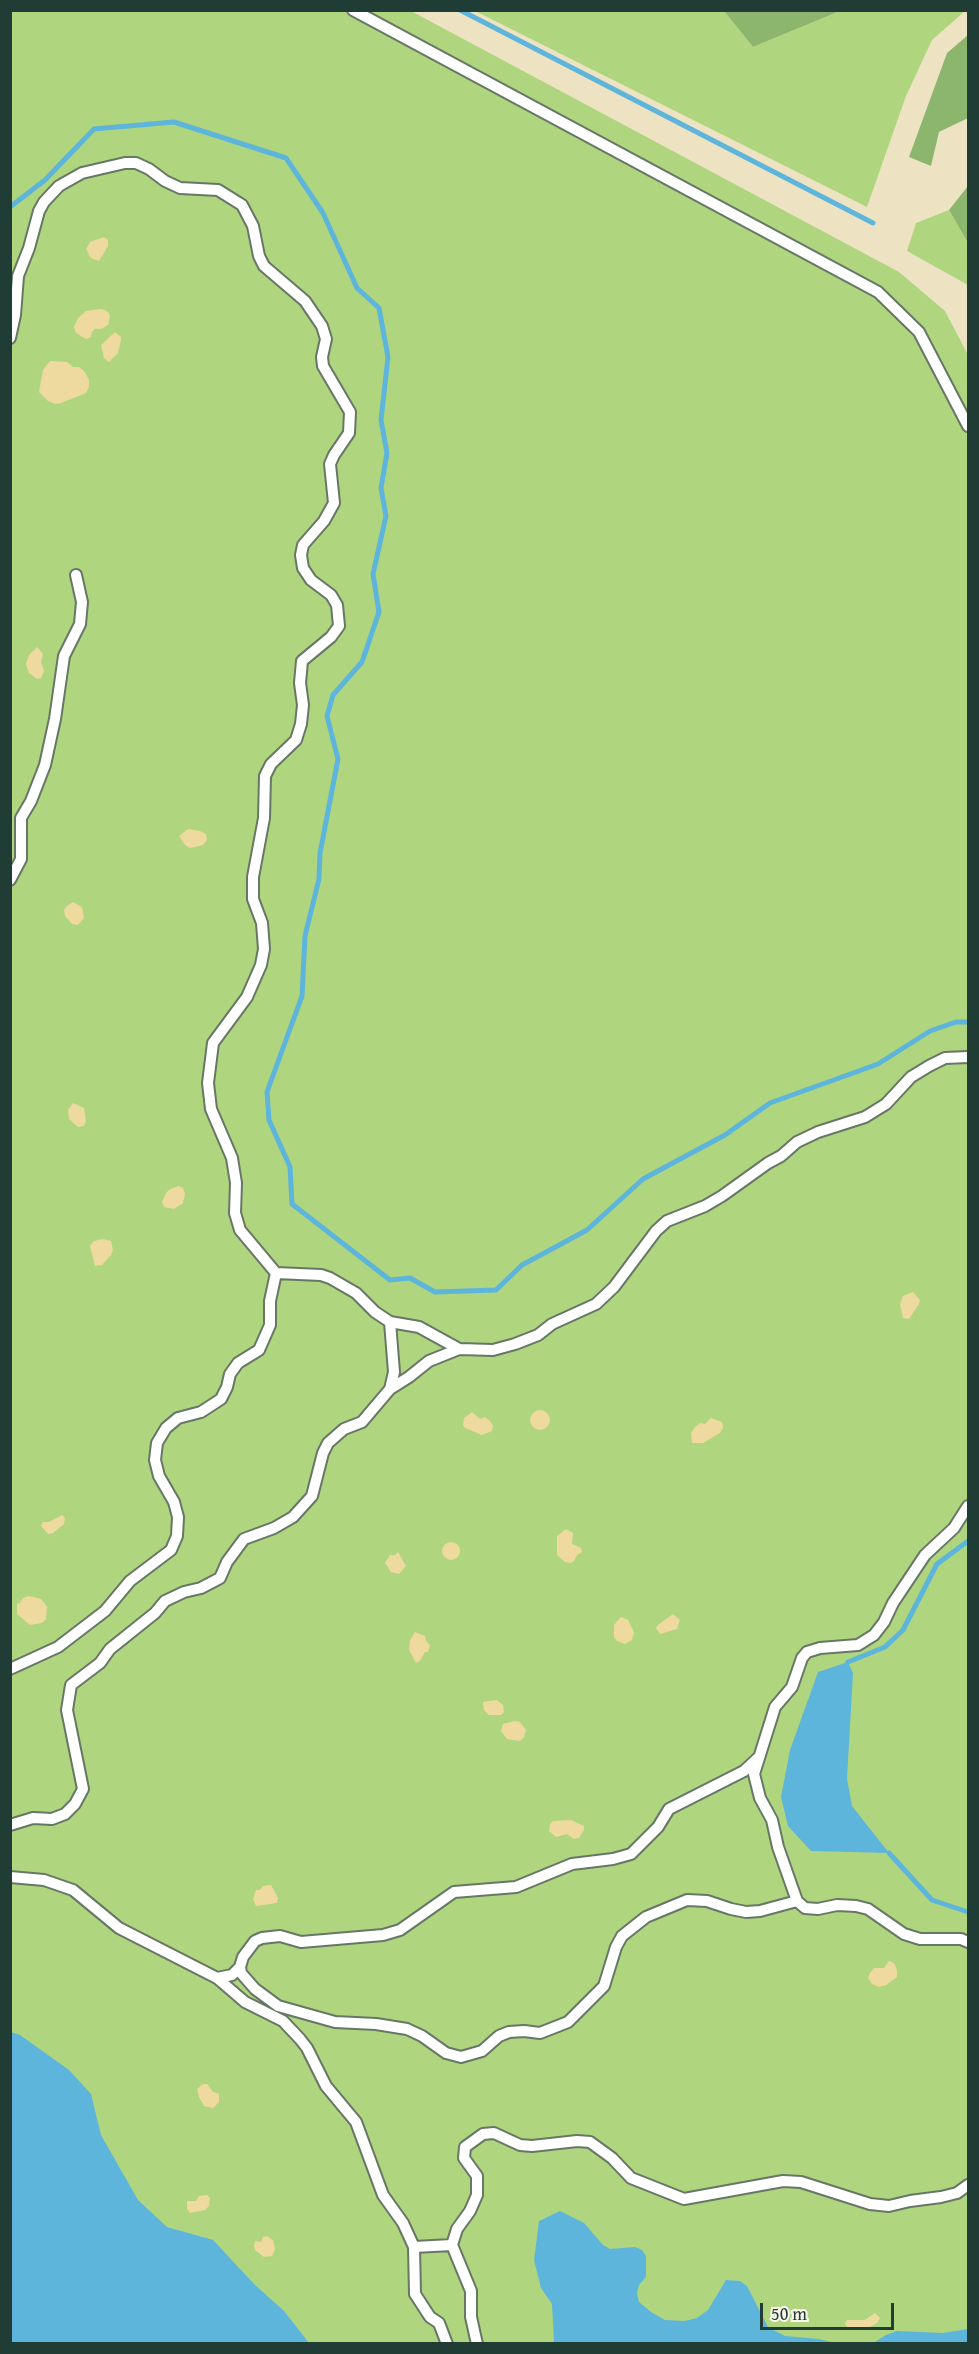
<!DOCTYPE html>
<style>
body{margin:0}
#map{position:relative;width:979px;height:2354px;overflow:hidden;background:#ede3c3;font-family:"Gentium Book Plus",serif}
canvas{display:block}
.frame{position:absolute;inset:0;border:12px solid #1f3d34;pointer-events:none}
.scale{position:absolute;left:760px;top:2303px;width:134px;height:27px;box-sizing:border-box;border:3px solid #1f3d34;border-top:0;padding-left:8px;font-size:18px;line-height:21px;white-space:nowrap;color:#1f3d34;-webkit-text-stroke:4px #fbf7ec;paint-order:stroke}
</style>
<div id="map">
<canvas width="979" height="2354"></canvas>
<div class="frame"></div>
<div class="scale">50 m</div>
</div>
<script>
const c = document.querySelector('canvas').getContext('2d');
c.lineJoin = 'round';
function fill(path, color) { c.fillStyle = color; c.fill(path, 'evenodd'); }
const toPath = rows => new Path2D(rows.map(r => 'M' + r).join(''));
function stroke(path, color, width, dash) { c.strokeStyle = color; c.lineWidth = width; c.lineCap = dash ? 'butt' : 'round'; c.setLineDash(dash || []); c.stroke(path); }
fill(toPath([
 [11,11,411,11,899,272,945,311,968,355,968,2343,11,2344],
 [475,11,724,11,753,47,840,11,965,11,932,40,906,96,867,207],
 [949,210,968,243,968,285,907,251,916,223]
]), '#b0d57f');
fill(toPath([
 [724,11,840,11,753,47],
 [968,35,968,118,939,132,931,166,909,157,947,53],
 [968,186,968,243,949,210]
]), '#8cb66e');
fill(toPath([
 [104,237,108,240,108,246,99,261,91,258,86,249,90,242],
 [100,309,105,310,109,313,110,316,108,325,101,329,95,329,92,332,91,337,86,339,76,333,74,327,78,318,86,311],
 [115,332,121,337,121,340,118,353,109,362,104,358,101,345],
 [50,361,67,362,73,367,79,367,85,372,89,380,89,387,86,393,61,403,55,404,48,401,39,392,43,370],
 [37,647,43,654,41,662,44,671,41,678,37,679,29,673,26,664,29,655],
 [188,829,200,831,206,834,207,840,203,845,190,848,185,845,179,836],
 [73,902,82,907,84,918,78,925,72,924,65,916,64,910,67,906],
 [73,1103,84,1108,86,1121,84,1126,78,1127,69,1119,68,1110],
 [179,1186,183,1188,185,1194,183,1203,174,1209,164,1207,162,1202,166,1193,170,1189],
 [103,1239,111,1241,113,1250,111,1255,102,1265,95,1266,90,1246,94,1241],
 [913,1292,920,1300,919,1304,909,1319,903,1318,900,1304,903,1296],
 '530 1420a10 10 0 1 1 20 0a10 10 0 1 1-20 0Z',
 [472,1412,480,1419,485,1417,490,1421,493,1426,492,1431,482,1435,465,1428,463,1425,464,1418],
 [711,1418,722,1422,723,1428,720,1433,703,1443,692,1443,691,1433,695,1427,700,1423,705,1424],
 [62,1515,65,1518,64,1524,53,1533,48,1534,41,1526,43,1522,49,1522],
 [566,1529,573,1533,572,1544,581,1548,582,1552,577,1555,574,1561,570,1563,565,1562,557,1555,557,1536],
 '442 1551a9 9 0 1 1 18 0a9 9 0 1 1-18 0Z',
 [398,1552,406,1566,399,1574,391,1572,385,1563,390,1555,395,1555],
 [29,1596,41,1599,47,1607,46,1619,42,1623,30,1625,17,1614,17,1604,20,1603,23,1598],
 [673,1614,680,1620,677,1629,660,1634,656,1628,658,1625],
 [621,1617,628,1620,634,1632,632,1640,625,1644,617,1641,614,1637,614,1625],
 [415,1632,425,1636,426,1641,430,1645,428,1652,425,1652,420,1661,416,1663,409,1650,410,1640],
 [497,1700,503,1705,504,1712,501,1715,489,1715,484,1710,483,1702],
 [515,1721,520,1722,526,1730,524,1737,520,1741,507,1739,501,1731,503,1724],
 [571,1820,584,1826,584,1830,579,1838,574,1839,567,1834,556,1837,549,1831,550,1824,553,1821],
 [271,1885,278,1898,277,1903,256,1906,253,1899,256,1890,260,1890,263,1886],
 [889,1961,894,1963,897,1970,897,1977,886,1985,879,1987,872,1984,868,1978,870,1973,874,1968,884,1968],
 [203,2084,207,2084,213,2092,219,2094,219,2102,213,2108,204,2106,199,2097,197,2089],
 [207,2195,210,2198,209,2206,205,2210,190,2213,187,2209,187,2201,196,2201,199,2196],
 [267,2236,273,2240,275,2249,272,2256,264,2257,255,2250,254,2245,255,2241,261,2242,263,2237],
 [875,2313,880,2318,877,2323,866,2329,850,2330,845,2324,847,2320,865,2320]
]), '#eeda9e');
fill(toPath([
 [848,1662,853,1673,847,1779,852,1806,889,1853,811,1851,788,1826,781,1797,790,1750,818,1672],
 [11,2032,20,2035,69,2070,91,2094,101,2135,138,2200,167,2227,213,2240,254,2284,284,2311,309,2343,11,2343],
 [560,2211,584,2223,603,2245,610,2249,635,2247,642,2250,646,2256,646,2277,639,2285,637,2293,639,2302,651,2312,665,2320,684,2321,697,2318,708,2310,726,2280,740,2281,747,2286,768,2327,785,2336,819,2339,836,2343,554,2343,552,2304,541,2288,534,2260,539,2221],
 [968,2329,968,2343,873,2343,886,2335,897,2331,943,2333]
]), '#5eb5db');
stroke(toPath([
 [460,10,873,223],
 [10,207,45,180,94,129,174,122,286,158,323,213,357,288,379,308,388,357,381,420,387,453,381,488,386,516,373,574,379,612,362,662,333,695,327,716,338,759,320,853,319,879,305,936,302,996,267,1092,269,1120,290,1167,292,1204,390,1280,410,1278,435,1292,496,1290,522,1265,587,1230,643,1179,725,1135,770,1103,878,1064,930,1031,956,1022,968,1022],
 [848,1662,885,1647,903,1630,937,1564,968,1541],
 [889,1853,932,1900,968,1912]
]), '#5eb5db', 5);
const service = toPath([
 [353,10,878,292,919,332,968,426],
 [10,338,15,315,18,276,29,248,39,211,44,202,59,186,82,173,125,163,136,163,149,169,165,181,180,188,218,190,242,205,253,226,259,256,264,266,305,301,322,326,326,339,322,357,323,366,350,412,349,433,334,455,330,464,334,503,324,521,303,545,301,555,303,568,311,580,331,595,337,605,339,626,331,637,302,661,300,683,303,705,301,724,296,740,271,764,265,776,264,818,253,877,253,899,262,923,264,949,261,965,247,997,213,1043,208,1083,211,1109,232,1158,236,1183,235,1213,240,1230,276,1273,321,1275,330,1278,356,1293,375,1312,390,1322,419,1327,459,1349,493,1350,515,1344,538,1335,552,1324,596,1304,614,1287,656,1231,667,1221,705,1206,722,1196,768,1163,781,1156,797,1142,818,1132,865,1117,886,1104,911,1077,929,1066,945,1058,968,1057],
 [10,880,21,859,21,818,31,801,45,765,55,719,64,656,80,624,82,602,76,575],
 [390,1389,394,1372,390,1322],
 [10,1669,58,1647,105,1611,130,1581,171,1550,177,1536,178,1517,174,1502,159,1476,155,1460,157,1443,166,1428,178,1418,201,1412,221,1399,227,1387,230,1374,238,1363,259,1350,270,1325,270,1301,276,1273],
 [759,1757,744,1771,669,1809,658,1827,631,1854,613,1859,572,1864,516,1887,454,1892,400,1930,383,1935,301,1942,280,1936,262,1938,255,1941,243,1957,240,1967,241,1973,255,1989,278,2006,335,2022,376,2024,407,2029,422,2036,446,2053,461,2057,482,2051,499,2036,509,2032,524,2031,540,2033,568,2022,604,1986,616,1947,622,1936,646,1917,687,1900,707,1901,731,1909,746,1912,760,1911,797,1901,805,1908,818,1909,837,1905,856,1906,868,1909,904,1934,920,1939,961,1939,968,1942],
 [10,1825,33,1818,52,1819,65,1814,75,1804,83,1789,67,1710,71,1685,100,1663,110,1649,155,1613,165,1601,184,1592,201,1588,220,1578,227,1562,244,1539,274,1528,293,1517,312,1496,323,1453,328,1443,344,1429,362,1422,390,1389,409,1377,429,1361,459,1349],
 [10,1877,44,1880,73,1890,119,1928,217,1978,245,2002,283,2021,300,2039,307,2048,326,2086,356,2122,383,2195,403,2223,414,2247,415,2294,430,2317,439,2323,447,2344],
 [797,1901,778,1847,772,1820,760,1798,754,1774,775,1707,792,1687,802,1658,807,1652,820,1648,858,1645,874,1635,884,1622,893,1603,925,1555,954,1528,968,1506],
 [217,1978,232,1975,240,1967],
 [414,2247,452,2245],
 [477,2344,471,2317,471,2291,452,2245,457,2229,470,2211,477,2195,477,2176,464,2158,465,2147,483,2134,494,2133,520,2145,532,2146,577,2141,590,2142,612,2158,631,2178,684,2199,783,2181,801,2182,870,2204,889,2206,910,2201,941,2197,957,2193,968,2185]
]);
stroke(service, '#677766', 14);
stroke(service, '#fff', 10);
</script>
